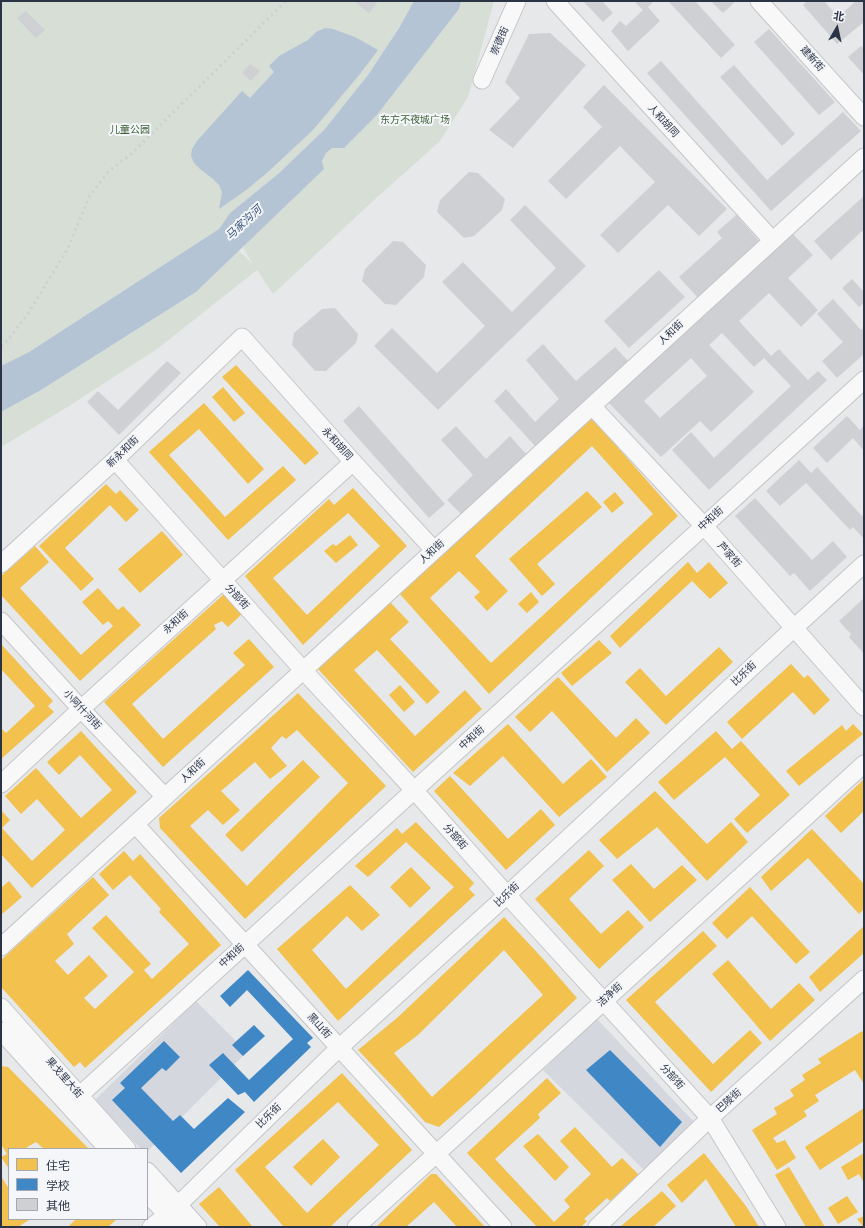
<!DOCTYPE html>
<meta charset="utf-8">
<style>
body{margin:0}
#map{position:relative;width:865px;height:1228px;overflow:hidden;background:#e6e8ea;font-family:Arial,"Noto Sans SC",sans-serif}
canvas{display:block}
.frame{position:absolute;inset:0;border:2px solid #2b3445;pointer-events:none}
.legend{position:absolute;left:8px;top:1148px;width:140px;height:72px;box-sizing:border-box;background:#f4f6f9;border:1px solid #a4a8b1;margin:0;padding:5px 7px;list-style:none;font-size:12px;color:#2b3445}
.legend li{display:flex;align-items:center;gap:8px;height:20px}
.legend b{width:20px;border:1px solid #a4a8b1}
.north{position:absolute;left:817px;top:8px;width:40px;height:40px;-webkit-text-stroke:3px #f4f6f9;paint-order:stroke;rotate:9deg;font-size:11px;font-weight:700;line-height:16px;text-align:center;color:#2b3445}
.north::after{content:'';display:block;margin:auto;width:14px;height:18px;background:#2b3445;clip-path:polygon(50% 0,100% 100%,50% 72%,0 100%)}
</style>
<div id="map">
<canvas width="865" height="1228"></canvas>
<div class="frame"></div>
<ul class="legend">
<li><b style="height:11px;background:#f2c14e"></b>住宅</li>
<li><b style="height:11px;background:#3f88c5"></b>学校</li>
<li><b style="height:11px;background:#ced0d3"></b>其他</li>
</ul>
<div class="north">北</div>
</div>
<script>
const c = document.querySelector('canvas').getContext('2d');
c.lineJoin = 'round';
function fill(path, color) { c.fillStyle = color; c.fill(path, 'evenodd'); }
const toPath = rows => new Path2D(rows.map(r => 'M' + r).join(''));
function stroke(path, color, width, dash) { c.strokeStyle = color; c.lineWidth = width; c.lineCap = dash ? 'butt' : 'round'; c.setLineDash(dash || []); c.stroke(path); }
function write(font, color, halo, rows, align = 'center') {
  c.font = font + ' Arial,"Noto Sans SC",sans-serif'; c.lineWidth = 4; c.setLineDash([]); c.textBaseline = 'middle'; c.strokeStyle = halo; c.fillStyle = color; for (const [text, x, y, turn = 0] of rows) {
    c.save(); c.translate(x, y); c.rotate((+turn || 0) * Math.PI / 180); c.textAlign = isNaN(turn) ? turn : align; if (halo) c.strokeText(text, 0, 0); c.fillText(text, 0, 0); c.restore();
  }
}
fill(toPath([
 [196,1001,247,1052,147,1152,147,1149,141,1149,95,1100],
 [597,1019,694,1122,644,1170,543,1070]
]), '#d4d7dd');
fill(toPath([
 [1,1,414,1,399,28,368,75,324,130,278,174,230,213,219,229,29,352,1,366],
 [461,1,494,1,468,97,440,141,373,201,273,294,257,270,157,349,69,406,1,447,1,412,41,390,196,292,239,251,253,264,243,248,246,243,323,169,322,161,326,153,332,148,344,148,377,115,459,9]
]), '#d6ded6');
fill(toPath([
 [414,1,461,1,459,9,377,115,344,148,332,148,326,153,322,161,324,169,196,292,41,390,1,412,1,366,29,352,219,229,230,213,278,174,324,130,368,75,399,28],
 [325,28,333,29,355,37,378,50,360,74,313,130,269,171,245,191,219,209,222,192,219,185,213,179,200,169,194,163,191,156,192,149,197,141,242,91,250,98,274,72,269,66,279,56,308,40,316,32]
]), '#b4c4d5');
fill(toPath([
 [236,365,319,453,305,465,222,377],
 [223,387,245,413,234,422,212,397],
 [204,403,264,469,248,484,199,429,169,455,225,517,283,466,296,480,228,540,149,452],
 [592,418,678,516,489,694,399,593],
 [592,446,653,514,491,663,430,598,459,571,480,592,474,597,487,611,508,591,475,556],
 [106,484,116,494,120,490,139,510,126,522,110,505,65,548,94,579,81,591,39,546],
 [353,488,407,546,303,645,245,576,329,499,334,505],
 [348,513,380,546,307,615,273,578],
 [587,491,602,507,537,564,555,584,542,596,509,559],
 [615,492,624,503,612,513,603,502],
 [162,531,183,555,140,593,118,569],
 [350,535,358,545,336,563,324,551,333,544,336,546],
 [35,546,49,562,20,588,81,655,113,626,108,621,103,625,82,602,98,588,118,610,123,606,141,625,80,681,1,595,1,576],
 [688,562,697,573,709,562,728,583,710,599,692,581,620,648,610,636],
 [531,592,539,602,527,613,518,604],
 [224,594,242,614,228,627,222,621,214,625,216,629,132,704,163,739,245,665,233,653,249,639,274,667,163,767,104,702],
 [390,602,409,622,390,639,440,692,427,704,377,650,354,670,415,736,465,690,482,709,413,772,317,668],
 [599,640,612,653,572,686,561,673],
 [1,644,53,701,48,706,54,712,1,759,1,728,6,733,35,706,1,669],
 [719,647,733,662,666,725,625,682,640,668,666,696],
 [791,664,804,678,808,675,830,700,814,715,793,692,742,739,727,722],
 [558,677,616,738,636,718,650,733,607,772,552,711,530,732,515,717],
 [400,685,415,702,404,712,389,695],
 [298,693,386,786,245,919,160,828,159,818],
 [297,730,348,783,247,886,190,826,208,810,223,825,240,810,221,791,255,762,270,779,287,766,271,748,282,736,286,739],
 [508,724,563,784,591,759,607,777,559,817,503,756,470,786,453,773],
 [853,724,863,734,799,786,786,771,842,725,846,731],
 [81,731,137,792,32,888,1,854,1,810,10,820,2,828,32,861,65,830,37,799,21,814,5,796,36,768,81,818,112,790,80,755,59,775,47,762],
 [716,731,732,749,741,741,790,795,747,833,734,819,760,795,725,757,674,800,658,782],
 [303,760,320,777,242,852,225,835],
 [450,776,508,839,541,809,555,825,506,870,434,791],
 [864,779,864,811,841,833,825,816],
 [655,791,707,844,731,822,748,842,707,881,657,827,617,859,599,840],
 [416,822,474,883,469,889,475,895,338,1021,277,949,350,885,380,915,362,931,347,916,312,950,346,989,454,887,406,842,368,877,355,866,397,828,402,834],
 [812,829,864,884,864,909,859,914,808,858,771,891,761,877],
 [589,850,604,866,569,899,601,934,628,910,644,927,599,969,535,899],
 [124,851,133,861,140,854,221,945,85,1068,80,1062,74,1067,1,987,1,960,93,877,109,895,67,934,74,944,55,961,68,975,89,955,108,976,84,998,95,1009,134,972,92,928,106,915,151,964,144,970,152,979,189,944,159,912,161,909,130,875,113,890,99,874],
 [631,864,654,889,682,865,697,880,650,922,612,880],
 [411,867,431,888,410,908,390,887],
 [9,881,22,897,1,915,1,888],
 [750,887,810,952,796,964,752,916,727,939,712,923],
 [504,917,544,960,577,998,474,1096,439,1127,425,1122,397,1091,358,1050,397,1018],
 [504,950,543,995,432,1097,394,1053,418,1035],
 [864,926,864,953,820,992,809,977],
 [703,931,717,946,655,1002,713,1064,750,1030,762,1043,711,1092,626,1000],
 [728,960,771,1009,799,983,815,1000,770,1041,712,974],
 [862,1031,864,1034,864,1084,855,1070,815,1095,819,1101,804,1111,807,1116,773,1138,777,1143,785,1140,796,1158,777,1170,752,1130,777,1114,774,1108,794,1096,790,1090,805,1080,802,1075,821,1063,818,1059],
 [1,1066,8,1067,89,1149,44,1149,36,1142,24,1149,9,1149,9,1169,1,1157,7,1154,1,1144],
 [342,1073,412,1150,330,1227,284,1227,235,1170],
 [338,1102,379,1145,307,1213,265,1167],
 [547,1078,561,1093,538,1114,540,1118,495,1159,554,1222,570,1207,564,1200,591,1174,560,1141,575,1127,612,1167,622,1158,639,1175,610,1201,607,1198,584,1219,587,1221,581,1227,537,1227,467,1153],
 [864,1108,864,1141,820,1170,805,1147],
 [538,1134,569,1167,555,1181,523,1146],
 [323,1139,340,1157,311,1186,293,1167],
 [704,1153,746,1206,759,1227,736,1227,706,1179,682,1203,667,1185],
 [864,1153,864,1183,859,1174,848,1180,841,1167],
 [789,1167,825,1227,806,1227,775,1175],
 [431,1174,436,1174,485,1227,457,1227,434,1202,406,1227,376,1227],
 [1,1176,9,1189,9,1219,28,1219,29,1220,18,1227,1,1227],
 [219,1187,253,1227,220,1227,199,1204],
 [662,1191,676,1206,653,1227,620,1227],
 [847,1196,858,1212,838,1224,828,1208],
 [864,1216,864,1227,863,1227,857,1219],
 [76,1219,117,1219,108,1227,68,1227]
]), '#f2c14e');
fill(toPath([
 [248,970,313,1038,307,1043,311,1047,254,1102,245,1092,238,1095,209,1065,223,1053,249,1080,293,1039,247,990,230,1007,220,996],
 [254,1025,265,1036,243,1056,232,1045],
 [164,1041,180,1057,166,1071,162,1068,141,1088,173,1121,180,1115,194,1129,228,1098,245,1112,181,1173,112,1100,125,1088,120,1083],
 [610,1050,682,1122,660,1147,586,1070]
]), '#3f88c5');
fill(toPath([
 [354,1,378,1,369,13],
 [583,1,602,1,613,13,603,22],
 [634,1,654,1,648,7,660,21,628,51,611,31,620,21,626,26,643,10],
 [668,1,695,1,735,45,721,58],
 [711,1,736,1,723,13],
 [807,1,824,1,838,17,856,1,864,1,864,22,837,44,803,5],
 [26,11,45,30,36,38,17,18],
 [769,29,835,102,819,115,754,42],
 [550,33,586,65,513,148,489,130,520,98,505,82,529,34],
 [861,46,864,48,864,75,848,57],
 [661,61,767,180,843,112,861,131,771,211,647,73],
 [250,64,260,71,251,81,242,73],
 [734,65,795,134,782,146,720,77],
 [604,85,727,209,699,236,668,205,618,253,600,235,655,182,620,146,566,199,548,181,602,127,583,107],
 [469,172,478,173,505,199,502,210,474,236,464,238,437,212,440,200],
 [864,196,864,233,862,231,831,260,814,241],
 [525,205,586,266,438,410,374,346,392,328,437,373,485,326,442,282,463,262,512,312,556,268,510,220],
 [736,215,759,241,699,299,679,277,722,238,717,232],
 [791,232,813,255,788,278,818,310,801,327,769,293,739,321,771,356,779,349,808,380,818,371,827,380,709,490,672,450,691,432,714,458,791,386,764,358,754,367,722,333,709,345,754,392,711,432,700,421,661,457,609,403],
 [691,358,707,376,660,418,644,401],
 [393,241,403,242,426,265,424,277,396,305,385,304,362,281,365,269],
 [659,270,685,297,629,348,604,321],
 [852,279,864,292,864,303,859,307,842,288],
 [833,299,861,330,864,327,864,354,837,378,822,361,843,342,817,314],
 [335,308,358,334,356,343,326,371,315,371,292,345,294,333,322,309],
 [543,344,576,381,615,347,629,362,536,447,494,401,506,389,535,422,559,399,526,360],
 [167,361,181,373,119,435,87,402,98,391,118,410],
 [359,406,445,504,429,518,343,421],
 [847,416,860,430,864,425,864,451,853,438,827,463,813,448],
 [456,426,486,459,510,436,526,454,462,515,447,500,473,475,441,440],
 [799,460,811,473,817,467,862,516,864,514,864,539,853,527,850,530,806,483,780,506,766,491],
 [755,498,812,560,833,541,847,557,810,591,794,573,790,576,735,516],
 [864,598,864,654,849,637,851,634,839,621]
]), '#ced0d3');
const secondary = toPath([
 [555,1,772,240],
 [759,1,864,117],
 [482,80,517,1],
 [592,406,704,526,864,707],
 [115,460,303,670,414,790,507,895,710,1118,777,1227],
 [1,564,115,460,242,337,353,462,434,550],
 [1,621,81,709,165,797],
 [1,784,81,709,353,462],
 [135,824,503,1227],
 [1,947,864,157],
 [1,1007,127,1149],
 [1,1031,108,1149],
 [79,1096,864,380],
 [147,1171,198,1227],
 [147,1193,178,1227],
 [151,1227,167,1215,178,1205,340,1047,507,895,794,628,864,564],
 [356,1227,864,764],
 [597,1227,710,1118,864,979]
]);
stroke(secondary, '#c4c6c8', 19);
stroke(secondary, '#f8f8f8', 17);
stroke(toPath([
 [1,346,8,340,29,312,68,248,89,197,109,171,131,154,286,1]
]), '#cecfd2', 3, [2, 4]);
write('10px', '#2b3445', '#f4f6f9', [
 ["崇德街",500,41,-66],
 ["建新街",812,59,48],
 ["人和胡同",663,121,48],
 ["人和街",671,333,-43],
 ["永和胡同",337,444,48],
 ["新永和街",123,452,-44],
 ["中和街",711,519,-42],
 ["人和街",432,552,-42],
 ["芦家街",729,555,48],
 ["分部街",237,597,48],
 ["永和街",176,622,-42],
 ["比乐街",744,674,-43],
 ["小阿什河街",82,710,47],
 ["中和街",472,738,-42],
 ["人和街",193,771,-43],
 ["分部街",455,837,49],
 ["比乐街",507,895,-43],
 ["中和街",232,956,-42],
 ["洁净街",610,995,-42],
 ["黑山街",319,1026,48],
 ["分部街",672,1077,48],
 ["果戈里大街",64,1078,49],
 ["巴陵街",729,1101,-42],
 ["比乐街",269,1116,-44]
]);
write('10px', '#3f6138', '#f4f6f9', [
 ["东方不夜城广场",415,120],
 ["儿童公园",130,130]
]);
write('italic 11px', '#34527a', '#f4f6f9', [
 ["马家沟河",244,223,-43]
]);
</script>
